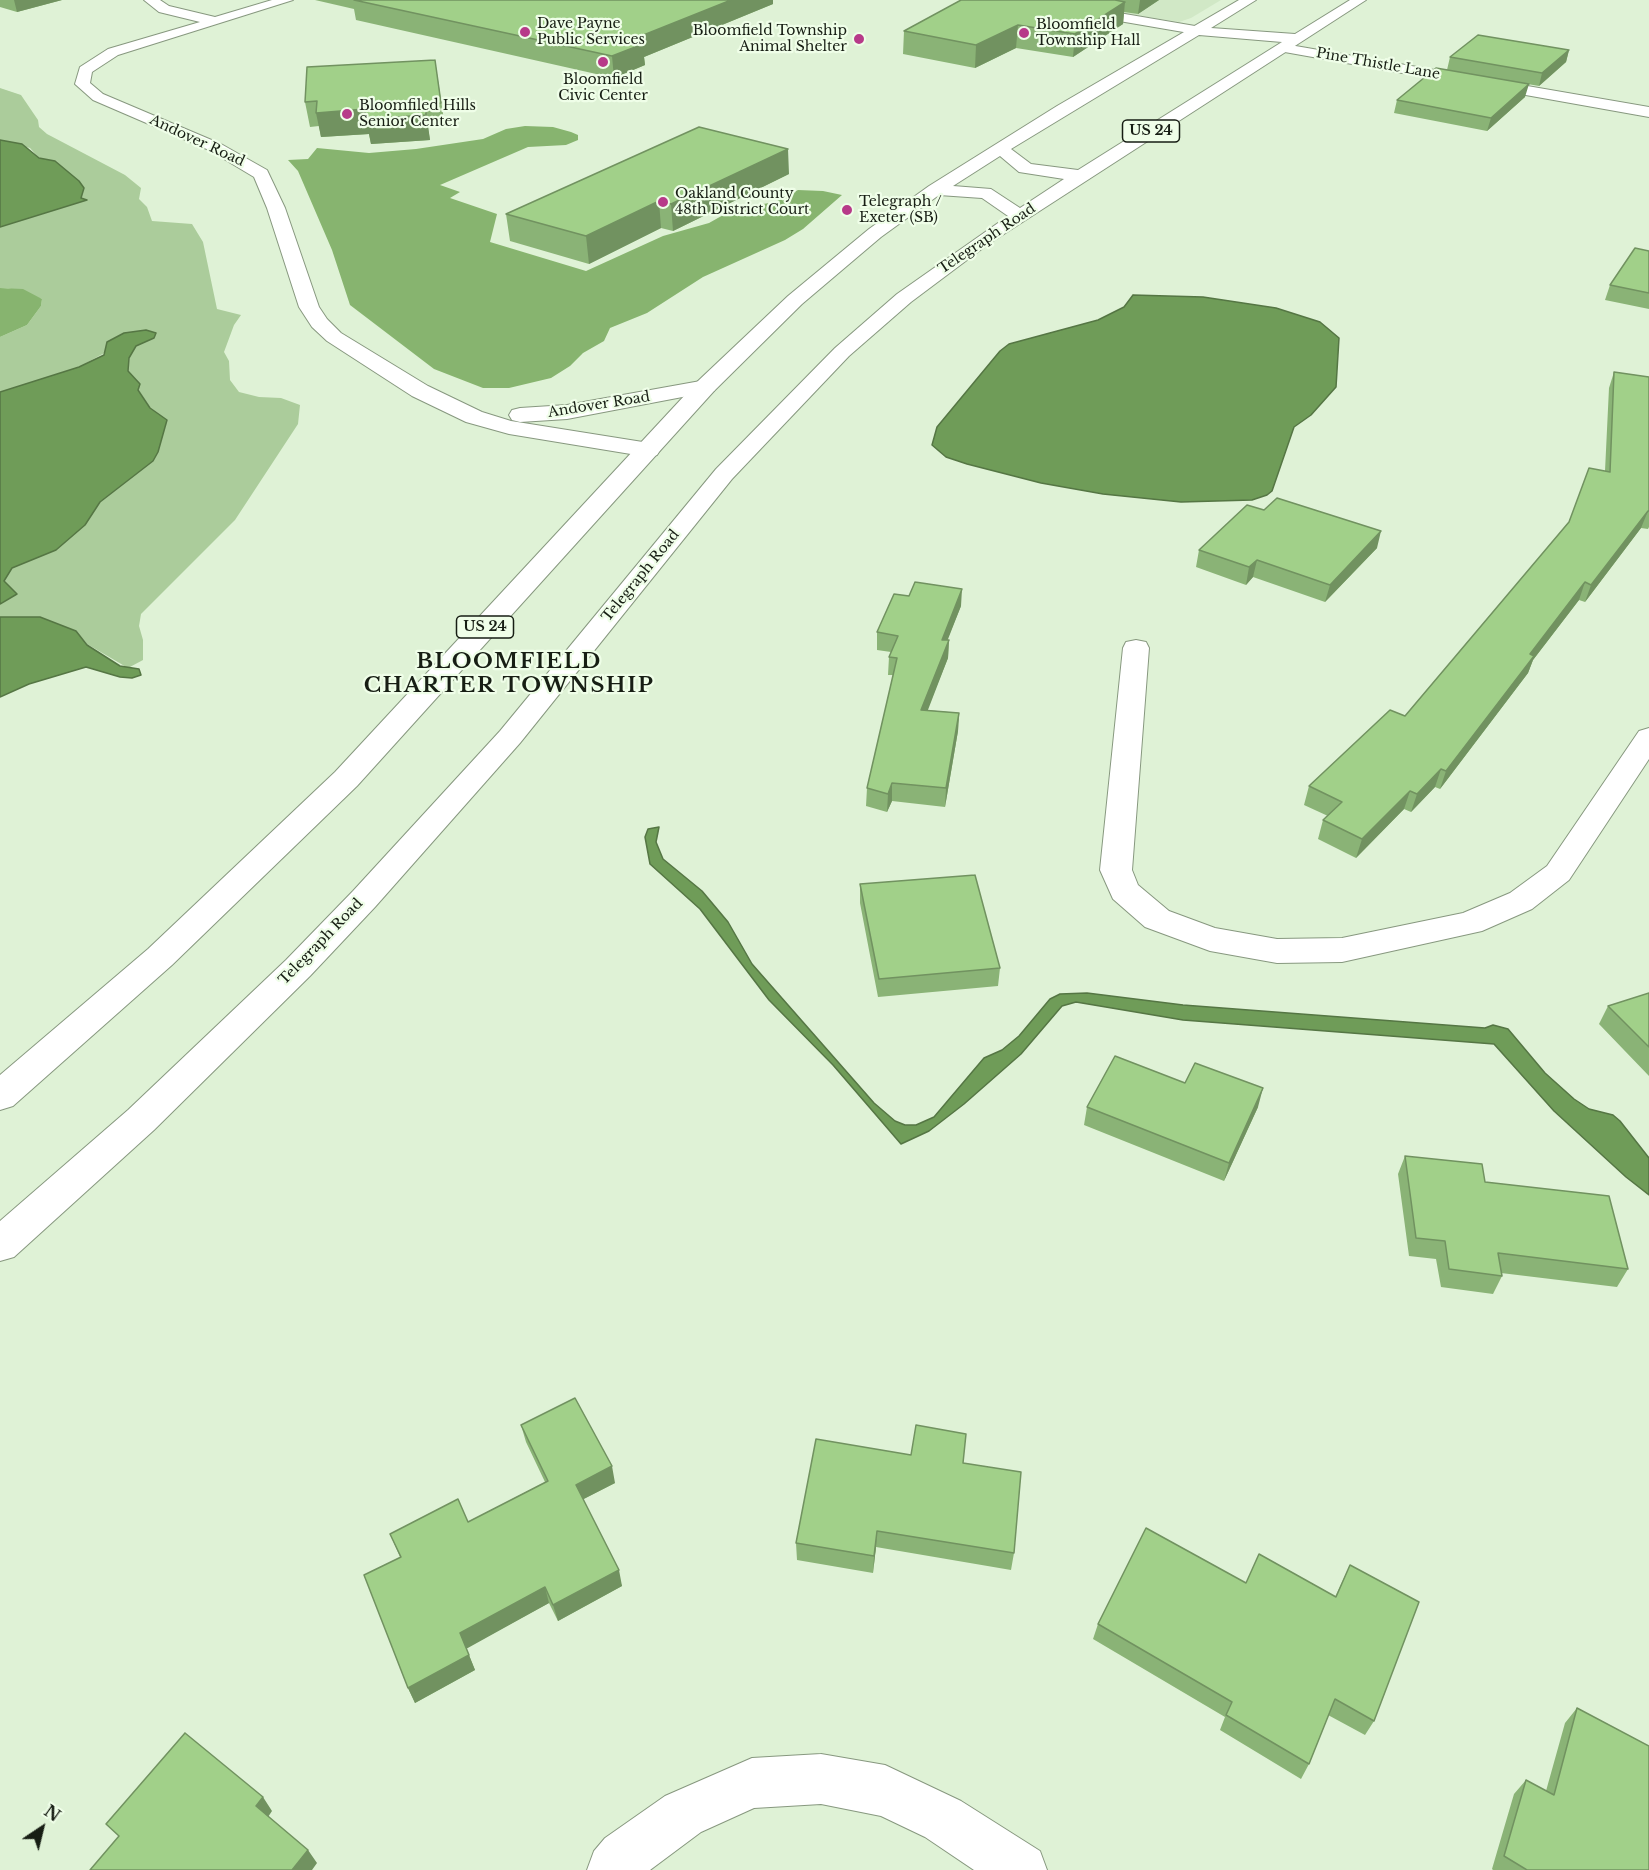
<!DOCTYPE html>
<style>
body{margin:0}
#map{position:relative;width:1649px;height:1870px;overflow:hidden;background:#dff2d6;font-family:"Libre Baskerville",serif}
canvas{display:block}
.north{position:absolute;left:12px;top:1798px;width:60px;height:60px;-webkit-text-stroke:4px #effee8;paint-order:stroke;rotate:35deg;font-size:16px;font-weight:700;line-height:24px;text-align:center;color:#171e14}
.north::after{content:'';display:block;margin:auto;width:21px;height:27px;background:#171e14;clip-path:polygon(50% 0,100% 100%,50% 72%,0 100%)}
</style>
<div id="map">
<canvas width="1649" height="1870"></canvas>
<div class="north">N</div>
</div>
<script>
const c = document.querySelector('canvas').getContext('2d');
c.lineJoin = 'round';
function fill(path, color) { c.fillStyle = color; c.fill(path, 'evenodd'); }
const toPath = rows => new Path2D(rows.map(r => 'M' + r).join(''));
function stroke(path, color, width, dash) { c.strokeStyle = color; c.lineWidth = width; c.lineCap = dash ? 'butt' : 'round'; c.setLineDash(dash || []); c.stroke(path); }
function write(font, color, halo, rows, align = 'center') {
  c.font = font + ' "Libre Baskerville",serif'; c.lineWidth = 4.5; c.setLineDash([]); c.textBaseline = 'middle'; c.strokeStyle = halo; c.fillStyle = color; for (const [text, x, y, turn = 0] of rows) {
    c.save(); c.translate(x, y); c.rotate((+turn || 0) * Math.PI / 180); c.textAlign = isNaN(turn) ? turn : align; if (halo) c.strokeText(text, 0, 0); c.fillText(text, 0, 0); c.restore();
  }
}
fill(toPath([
 [1041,0,1221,0,1191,18,1179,22]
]), '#d1e8c6');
fill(toPath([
 [0,88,21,95,38,120,39,127,47,134,125,175,141,188,139,199,147,207,152,221,192,224,203,242,217,309,241,315,234,325,224,352,229,361,230,380,239,392,259,397,281,398,300,405,298,424,235,520,141,614,139,626,143,640,143,660,128,668,87,644,76,631,40,617,0,617,0,604,17,594,4,581,12,568,56,550,85,525,100,502,153,461,158,452,166,420,150,408,138,389,140,384,128,371,129,358,136,346,154,338,156,333,146,330,79,367,0,392,0,337,27,325,41,306,42,299,8,288,0,288,0,227,87,200,81,198,55,161,39,158,30,148,0,140]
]), '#abcc9b');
fill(toPath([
 [525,126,553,127,571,132,578,135,578,140,566,145,528,147,440,185,460,192,450,198,497,214,490,242,586,271,663,236,709,223,734,209,775,202,798,190,823,191,842,195,803,229,785,240,703,277,647,313,610,328,604,341,583,353,570,366,551,378,509,388,483,388,434,369,350,305,332,250,298,171,288,160,308,159,317,148,369,153,416,149,483,139,506,129],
 [0,288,23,289,42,299,41,306,27,325,0,337]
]), '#87b46f');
const water = toPath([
 [0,140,22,144,39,158,55,161,79,181,84,188,81,198,87,200,0,227,0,140],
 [1133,295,1203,297,1276,308,1320,322,1339,338,1336,387,1311,415,1294,427,1272,491,1267,495,1252,500,1181,502,1103,494,1041,483,967,464,946,457,932,445,937,427,1000,351,1009,344,1098,320,1124,307,1133,295],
 [146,330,156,333,154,338,136,346,129,358,128,371,140,384,138,390,150,408,167,420,158,452,153,461,100,502,85,525,56,550,12,568,4,581,17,594,0,604,0,392,79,367,104,355,107,342,124,333,146,330],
 [0,617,40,617,76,631,87,645,120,666,139,669,141,675,132,678,120,677,86,667,29,684,0,697,0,617],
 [659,827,656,842,663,859,702,891,728,922,752,964,874,1103,895,1121,905,1125,916,1125,934,1117,984,1058,1002,1050,1019,1036,1050,999,1060,994,1087,993,1183,1005,1485,1028,1493,1025,1508,1029,1545,1073,1574,1099,1589,1109,1613,1115,1620,1121,1649,1158,1649,1195,1626,1177,1554,1111,1494,1044,1183,1020,1076,1002,1062,1006,1021,1054,964,1104,929,1131,901,1144,833,1065,769,1000,700,909,650,864,645,837,648,829,659,827]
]);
fill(water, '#6f9c58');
stroke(water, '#557644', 1.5);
const minor = toPath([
 [144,0,160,0,169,6,215,17,272,0,293,0,118,55,92,72,90,83,103,94,221,144,267,170,285,208,319,307,327,319,341,333,428,386,482,412,511,421,649,443,657,445,660,450,657,455,649,457,509,434,466,422,412,396,327,341,312,327,299,307,267,208,254,177,209,150,93,100,75,84,80,67,108,49,200,22,159,12,144,0],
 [1013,0,1043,0,1195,26,1202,30,1195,34,1020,4,1013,0],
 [1284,44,1649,107,1649,117,1279,51,1277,48,1284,44],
 [706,380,714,381,717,386,714,391,567,419,520,422,512,420,509,415,512,410,520,408,567,405,706,380],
 [1136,640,1146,642,1149,648,1132,870,1138,885,1169,911,1215,928,1277,939,1342,938,1463,913,1510,893,1547,866,1639,731,1649,728,1649,759,1569,880,1532,909,1482,931,1342,962,1277,963,1210,951,1145,927,1113,899,1100,870,1123,648,1126,642,1136,640],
 [821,1754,885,1765,961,1801,1040,1851,1047,1870,974,1870,925,1837,881,1816,821,1804,754,1808,701,1832,650,1870,587,1870,594,1851,605,1838,665,1796,752,1758,821,1754]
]);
const highway = toPath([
 [1239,0,1256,0,1211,28,1295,34,1350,0,1366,0,987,245,911,302,849,356,732,479,520,743,375,907,310,976,154,1130,14,1257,0,1261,0,1221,128,1110,286,960,353,891,500,731,716,469,835,348,897,294,1008,216,982,198,939,195,881,237,802,304,714,391,357,786,172,965,13,1106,0,1110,0,1075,148,949,335,772,698,381,788,296,869,229,929,186,1057,106,1239,0],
 [1199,35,1282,42,1078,170,1031,164,1011,149,1199,35],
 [1000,156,1019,172,1064,179,1020,208,991,189,953,186,1000,156]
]);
stroke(minor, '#87987f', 2);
stroke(highway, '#87987f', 2);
fill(minor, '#fff');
fill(highway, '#fff');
fill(toPath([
 [0,0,62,0,17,12,0,7],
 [315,0,773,0,773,4,644,57,645,65,614,78,356,20,354,9],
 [961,0,1159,0,1138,14,1124,12,1123,24,1073,57,1016,48,975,68,903,54,904,31],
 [1569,50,1566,62,1539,86,1447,70,1450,57],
 [435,60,445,127,428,128,430,140,371,144,369,134,321,137,319,126,310,127,305,102],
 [1525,97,1487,131,1394,113,1397,100],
 [789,174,673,231,661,228,589,264,510,241,506,214],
 [1649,251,1649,309,1605,300,1610,285],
 [1614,372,1649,377,1649,527,1648,529,1641,528,1585,602,1579,600,1533,660,1528,673,1440,789,1435,787,1411,812,1404,809,1356,858,1318,839,1323,820,1328,816,1304,805,1309,786,1405,716,1569,522,1605,471,1609,388],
 [1377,548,1325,602,1253,577,1246,585,1196,567,1199,550],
 [961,606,947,640,949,640,948,658,927,710,959,713,958,731,945,807,892,801,887,812,866,806,867,788,893,675,888,675,889,657,891,652,877,650,877,632],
 [860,884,1000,968,998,986,878,997,860,903],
 [1649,993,1649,1076,1599,1024,1608,1006],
 [1185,1083,1258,1107,1224,1181,1084,1125,1087,1107],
 [1405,1156,1628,1269,1617,1287,1501,1273,1502,1276,1493,1294,1441,1287,1436,1259,1409,1256,1398,1174],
 [521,1425,615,1483,583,1499,622,1586,558,1621,549,1603,466,1648,475,1670,415,1703,408,1688,400,1557,390,1534,468,1522,545,1482,526,1442],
 [963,1463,1014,1553,1011,1570,876,1547,873,1573,797,1560,796,1543],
 [1350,1565,1374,1721,1365,1735,1328,1715,1309,1764,1301,1779,1220,1730,1225,1717,1093,1639,1098,1624,1246,1583,1335,1597],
 [1577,1708,1649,1870,1493,1870,1492,1869,1514,1794,1526,1780,1546,1791,1565,1723]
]), '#8ab376');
fill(toPath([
 [14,0,62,0,17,12],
 [731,0,773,0,773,4,644,57,645,65,614,78,612,56,641,36],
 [1140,0,1159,0,1138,14],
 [1125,2,1123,24,1073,57,1075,34],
 [1018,25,1016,48,975,68,976,45],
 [1569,50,1566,62,1539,86,1542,73],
 [1529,84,1525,97,1487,131,1491,118],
 [425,104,430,140,371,144,369,134,321,137,316,113],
 [788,149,789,174,673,231,671,204],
 [659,201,661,228,589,264,586,236],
 [1648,511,1641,528,1585,602,1591,585],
 [1381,531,1377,548,1325,602,1330,585],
 [1257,560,1253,577,1246,585,1249,567],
 [1585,582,1579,600,1533,660,1528,673,1440,789,1446,771,1530,654],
 [962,589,961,606,941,657,942,640],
 [949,640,948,658,921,728,921,710],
 [959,713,958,731,945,807,946,788],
 [1441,769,1435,787,1411,812,1417,794],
 [892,783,892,801,887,812,888,794],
 [1410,791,1404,809,1356,858,1362,839],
 [1263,1088,1258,1107,1224,1181,1229,1163],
 [612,1466,615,1483,580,1501,576,1485],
 [877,1531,876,1547,873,1573,874,1556],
 [619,1570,622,1586,558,1621,553,1605],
 [545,1587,549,1603,466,1649,460,1633],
 [469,1655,475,1670,415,1703,408,1688],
 [263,1797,272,1811,266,1820,256,1806],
 [308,1850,317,1863,312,1870,292,1870]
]), '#719260');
const building = toPath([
 [354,0,731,0,641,36,643,44,612,56,354,0],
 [961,0,1115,0,1125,2,1075,34,1018,25,976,45,904,31,961,0],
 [1478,35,1569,50,1542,73,1450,57,1478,35],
 [435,60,441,103,425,104,426,115,366,119,365,109,316,113,317,101,305,102,307,67,435,60],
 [1436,68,1529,84,1491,118,1397,100,1436,68],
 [699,127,788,149,671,204,659,201,586,236,506,214,699,127],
 [1635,248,1649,251,1649,293,1610,285,1635,248],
 [1614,372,1649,377,1649,511,1648,511,1591,585,1585,582,1530,654,1534,656,1446,771,1441,769,1417,794,1410,791,1362,839,1323,820,1342,802,1309,786,1390,710,1405,716,1569,522,1589,468,1610,472,1614,372],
 [1277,498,1381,531,1330,585,1257,560,1249,567,1199,550,1247,505,1264,510,1277,498],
 [915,582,962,589,942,640,949,640,921,710,959,713,946,788,892,783,888,794,867,788,897,658,889,657,898,636,877,632,894,594,909,596,915,582],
 [975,875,1000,968,879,979,860,884,975,875],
 [1649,993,1649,1047,1608,1006,1649,993],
 [1115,1056,1185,1083,1195,1063,1263,1088,1229,1163,1087,1107,1115,1056],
 [1405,1156,1482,1164,1485,1182,1609,1196,1628,1269,1498,1253,1502,1276,1449,1269,1445,1241,1416,1238,1405,1156],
 [575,1398,612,1466,576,1485,619,1570,553,1605,545,1587,460,1633,469,1655,408,1688,364,1575,401,1557,390,1534,458,1499,468,1522,548,1481,521,1425,575,1398],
 [916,1425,966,1434,963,1463,1021,1472,1014,1553,877,1531,874,1556,796,1543,816,1439,911,1455,916,1425],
 [1146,1528,1246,1583,1259,1554,1336,1597,1350,1565,1419,1602,1374,1721,1335,1699,1309,1764,1226,1715,1232,1702,1098,1624,1146,1528],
 [1577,1708,1649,1746,1649,1870,1527,1870,1504,1856,1526,1780,1554,1795,1577,1708],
 [185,1733,263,1797,256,1806,308,1850,292,1870,90,1870,119,1836,106,1824,185,1733]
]);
fill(building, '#a1d089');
stroke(building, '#719260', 1.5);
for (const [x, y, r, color] of [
 [525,32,6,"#b73a89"],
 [1024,33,6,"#b73a89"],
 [859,39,6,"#b73a89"],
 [603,62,6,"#b73a89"],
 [347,114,6,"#b73a89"],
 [663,202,6,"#b73a89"],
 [847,210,6,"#b73a89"]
]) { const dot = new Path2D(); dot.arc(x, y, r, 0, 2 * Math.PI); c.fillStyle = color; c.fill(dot); stroke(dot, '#effee8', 2); }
write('14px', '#171e14', '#effee8', [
 ["Dave Payne",537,24],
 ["Public Services",537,40],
 ["Bloomfield",1036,25],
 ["Township Hall",1036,41],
 ["Bloomfield Township",847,31,"right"],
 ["Animal Shelter",847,47,"right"],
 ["Bloomfield",603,80,"center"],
 ["Civic Center",603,96,"center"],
 ["Bloomfiled Hills",359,106],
 ["Senior Center",359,122],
 ["Oakland County",675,194],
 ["48th District Court",675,210],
 ["Telegraph /",859,202],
 ["Exeter (SB)",859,218]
], 'left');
write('14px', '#171e14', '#effee8', [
 ["Pine Thistle Lane",1378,64,10],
 ["Andover Road",197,141,25],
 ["Telegraph Road",987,239,-34],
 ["Andover Road",599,405,-9],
 ["Telegraph Road",641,576,-51],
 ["Telegraph Road",321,942,-46]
]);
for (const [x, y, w] of [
 [1151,131,57],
 [485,627,57]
]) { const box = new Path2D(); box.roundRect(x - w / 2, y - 11, w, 22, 4.5); c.fillStyle = '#effee8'; c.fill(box); stroke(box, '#171e14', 1.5); }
write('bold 14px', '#171e14', null, [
 ["US 24",1151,131],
 ["US 24",485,627]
]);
c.letterSpacing = '1.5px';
write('bold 21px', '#171e14', '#effee8', [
 ["BLOOMFIELD",509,662],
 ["CHARTER TOWNSHIP",509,686]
]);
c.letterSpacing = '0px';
</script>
